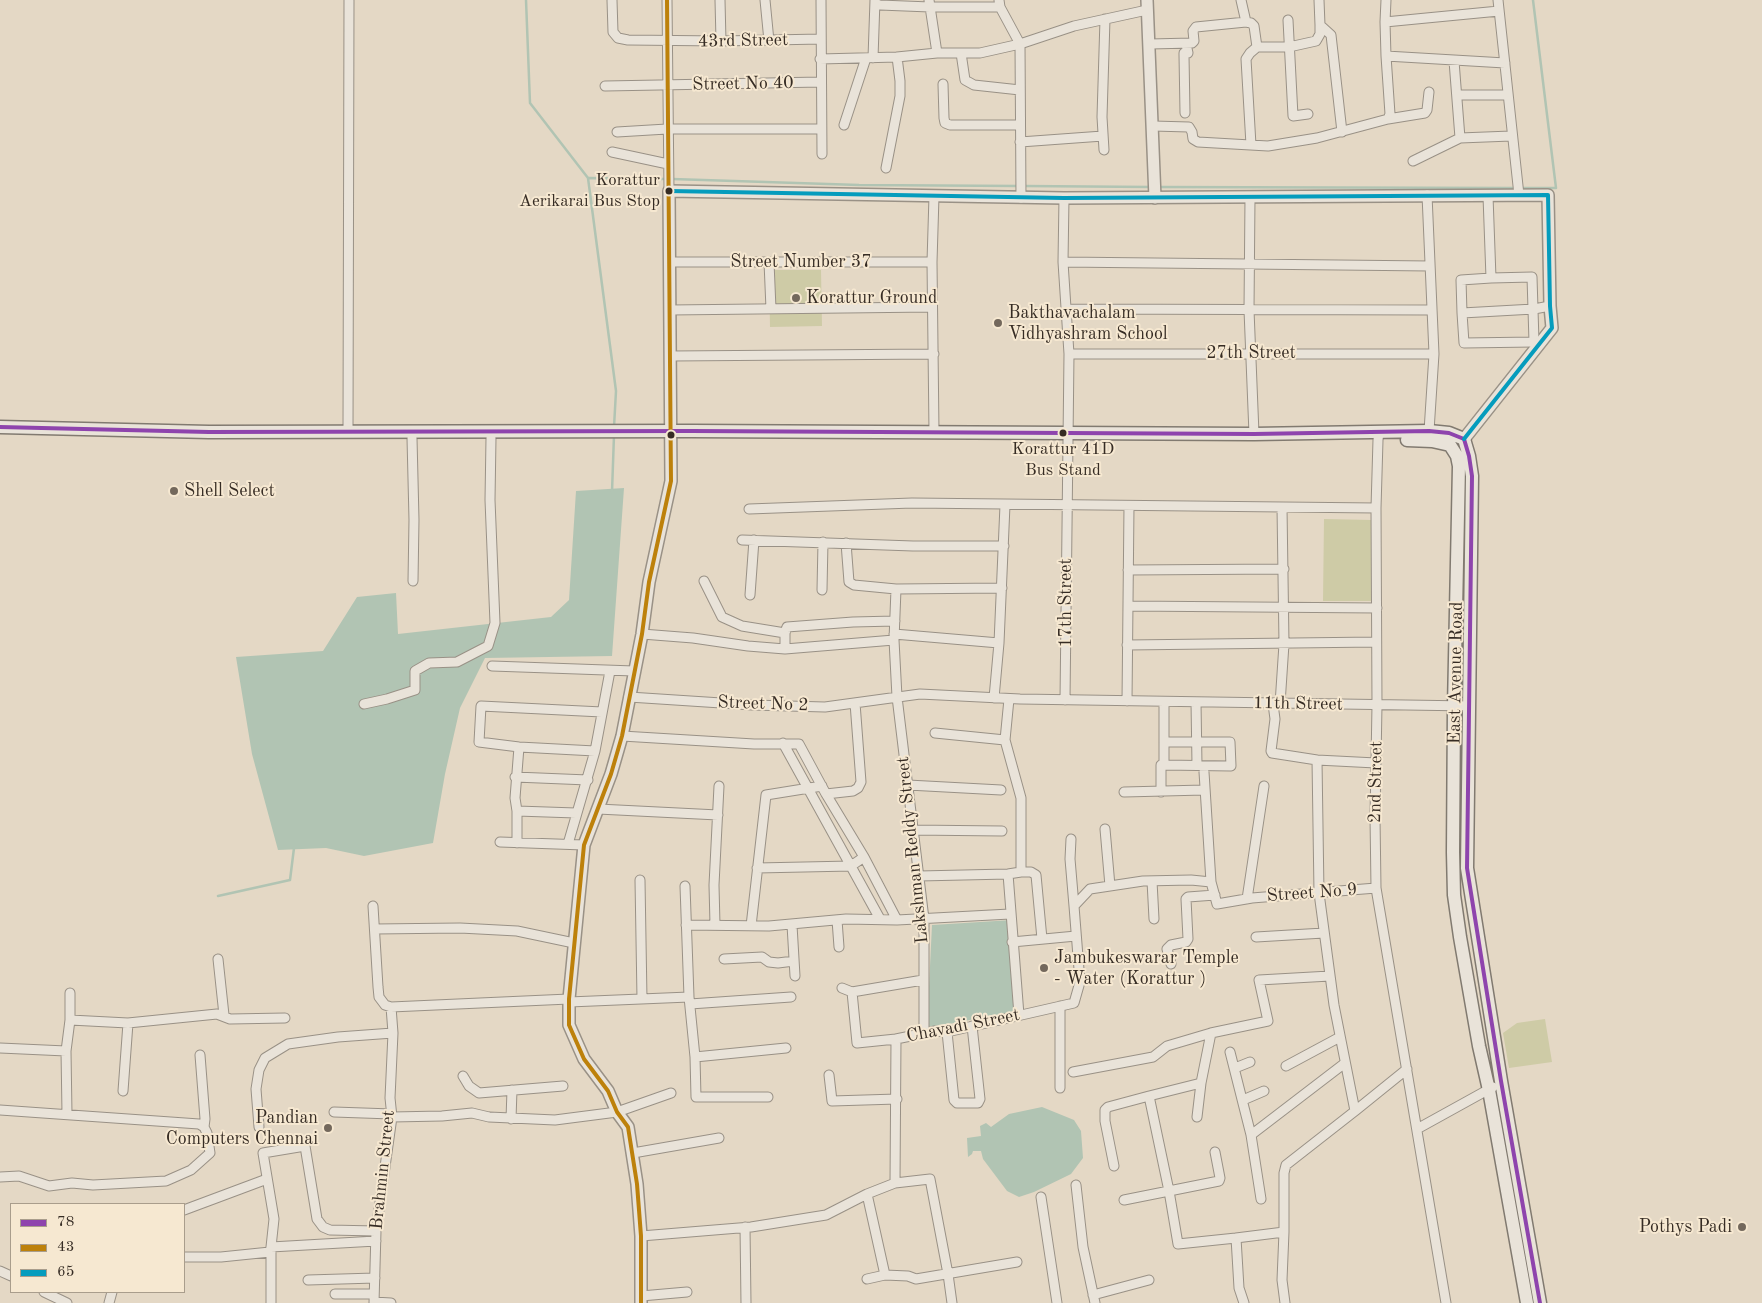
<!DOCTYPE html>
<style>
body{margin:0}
#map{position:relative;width:1762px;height:1303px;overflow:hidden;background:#e4d8c5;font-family:"Old Standard TT",serif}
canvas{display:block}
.legend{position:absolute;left:10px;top:1203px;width:175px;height:90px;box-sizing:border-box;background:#f6e8d1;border:1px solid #a99d8c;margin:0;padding:6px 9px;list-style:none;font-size:15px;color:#362c24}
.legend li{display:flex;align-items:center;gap:10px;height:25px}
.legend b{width:25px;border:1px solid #a99d8c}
</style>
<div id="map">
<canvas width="1762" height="1303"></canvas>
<ul class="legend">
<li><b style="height:6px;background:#8e44ad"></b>78</li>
<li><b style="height:6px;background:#bd810b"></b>43</li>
<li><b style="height:6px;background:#059cbd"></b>65</li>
</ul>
</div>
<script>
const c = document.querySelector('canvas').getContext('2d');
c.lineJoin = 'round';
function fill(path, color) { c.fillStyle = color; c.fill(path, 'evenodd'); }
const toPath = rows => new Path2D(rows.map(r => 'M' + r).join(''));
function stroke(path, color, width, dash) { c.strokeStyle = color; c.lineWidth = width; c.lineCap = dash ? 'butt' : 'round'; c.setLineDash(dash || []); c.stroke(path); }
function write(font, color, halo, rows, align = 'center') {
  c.font = font + ' "Old Standard TT",serif'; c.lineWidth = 4; c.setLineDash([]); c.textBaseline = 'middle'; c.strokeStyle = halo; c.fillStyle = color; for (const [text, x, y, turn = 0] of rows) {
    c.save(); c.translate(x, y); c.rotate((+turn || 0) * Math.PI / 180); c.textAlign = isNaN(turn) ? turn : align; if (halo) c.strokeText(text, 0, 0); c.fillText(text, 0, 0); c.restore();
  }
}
fill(toPath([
 [769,270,821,270,822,326,770,327],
 [1324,519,1372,520,1372,601,1323,601],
 [1545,1019,1552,1062,1509,1068,1503,1033,1517,1023]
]), '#cecba6');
fill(toPath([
 [624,488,612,656,485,658,460,708,445,774,433,843,364,856,326,848,278,850,252,754,236,657,323,651,357,597,396,593,398,634,551,617,569,600,576,491],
 [1012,920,1018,1011,927,1028,932,925],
 [1042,1107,1074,1120,1081,1131,1083,1158,1071,1174,1034,1192,1019,1197,1007,1191,983,1159,981,1151,973,1151,972,1154,968,1157,967,1138,981,1136,980,1126,986,1123,991,1127,1009,1114]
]), '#b1c4b3');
stroke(toPath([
 [526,0,530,103,588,178,616,391,614,427],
 [589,178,666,179],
 [672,179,859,185,1018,186],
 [1024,186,1151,187],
 [1159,187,1516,188],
 [1521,188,1556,188,1533,0],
 [612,492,614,435],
 [218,896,290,880,294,848]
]), '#b1c4b3', 2.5);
const minor = toPath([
 [612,0,613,32,618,38,628,40,721,41,821,39],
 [667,0,669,191],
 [720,0,721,41],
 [765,0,769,41],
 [821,0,822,154],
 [875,0,876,4,880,5,930,7,1000,7],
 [929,0,937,53],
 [999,0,1000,7,1020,44,1021,198],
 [1241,0,1246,22],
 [1319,0,1320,25,1331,35,1342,132],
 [1386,0,1385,22,1499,11],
 [1498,0,1519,195],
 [1288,20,1293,116,1308,114],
 [1385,22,1386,56,1505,63],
 [1150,44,1192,43,1194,41,1193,31,1196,27,1246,22,1251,23,1254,26,1257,47,1289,47,1316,41,1320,34,1320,25],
 [961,53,965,80,974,85,1020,90],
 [1386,56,1390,114,1388,119],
 [873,58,875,0],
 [820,59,897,57,937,53,980,53,1020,44,1074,26,1147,10],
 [1454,61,1460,138],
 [943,84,944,118,945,123,950,125,1020,125],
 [605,86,821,82],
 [1457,95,1508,95],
 [1185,113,1184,55,1184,53,1188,53,1186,44],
 [844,125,866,58],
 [1153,126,1189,127,1192,132,1193,139,1198,142,1268,146,1317,138,1388,119,1425,113,1427,110,1429,92],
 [617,132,667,129,821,129],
 [1020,142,1103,136],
 [1251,145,1246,59,1250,53,1257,47],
 [1104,150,1102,117,1105,19],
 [612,152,668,164],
 [1413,161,1460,138,1511,136],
 [886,168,900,96,900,81,897,57],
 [1427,195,1434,354,1429,431],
 [1488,196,1491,278,1461,280,1462,313,1534,309,1550,306],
 [1064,198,1063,262,1069,354,1065,700],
 [1250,198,1249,310,1254,434],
 [670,262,932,262],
 [769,262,771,309],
 [1063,262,1430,266],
 [1067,309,1432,310],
 [670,310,932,307],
 [1462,313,1464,343,1534,342,1532,277,1491,278],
 [1069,354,1434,354],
 [671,356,934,354],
 [348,431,349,0],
 [934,432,932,262,934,196],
 [1379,432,1378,440,1376,508,1377,705,1375,817,1376,888,1446,1303],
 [412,438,414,520,413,581],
 [749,509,912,503,1376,508],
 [742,540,913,546,1004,546],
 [846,543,849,582,854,585,896,589,1002,588],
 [1128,570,1284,569],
 [704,581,722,617,742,626,785,633],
 [896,589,894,640,897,697,924,919,924,1033],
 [822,590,823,542],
 [750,595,754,540],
 [1128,606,1377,608],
 [642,634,693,638,748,646,785,649,894,640],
 [894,634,999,643],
 [1127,645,1376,642],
 [785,649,785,633,787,627,853,622,895,621],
 [492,666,634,671],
 [629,697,752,705,825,707,920,694,1020,699,1470,706],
 [994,698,999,643,1005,505],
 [1127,701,1129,506],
 [1196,702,1197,765],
 [364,704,387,699,415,690,415,671,429,663,457,662,488,646,495,623,490,500,491,438],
 [1273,704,1275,719,1271,751,1272,753,1317,760],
 [1280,704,1284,644,1282,507],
 [935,733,1005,740],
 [622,736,754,744,799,744,826,794,864,857,897,920,1010,914],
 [1164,742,1230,742,1231,766,1164,765,1164,702],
 [783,743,880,919],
 [595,751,519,747,479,742,481,706,602,712],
 [1376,763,1317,760,1319,893,1334,1005,1355,1111,1407,1069],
 [1161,765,1161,792],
 [1204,772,1211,882,1217,904,1252,898,1376,888],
 [515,777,588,780],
 [908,785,1001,790],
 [1124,792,1204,790],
 [826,794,853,791,858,788,861,782,855,703],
 [598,809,718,815],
 [517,811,576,813],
 [1105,829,1110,886],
 [913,830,1002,831],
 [1071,839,1070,859,1074,906],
 [500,842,584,845],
 [517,843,517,811,515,798,519,747],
 [568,844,595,751,610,671],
 [757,868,851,866,864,857],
 [1021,872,1031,872,1036,875,1042,939],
 [1008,874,1019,1015],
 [919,876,1008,874,1021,872,1021,798,1005,740,1009,699],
 [640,880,642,999],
 [1152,881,1154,919],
 [1247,899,1264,786],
 [373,906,378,987,379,997,385,1005,391,1007,569,999],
 [837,920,839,947],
 [686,925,769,926,846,919,897,920],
 [715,925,714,885,719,786],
 [792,925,795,976],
 [751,926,766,795,822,786],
 [375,929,460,928,517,931,574,943],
 [1256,937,1324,933],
 [1012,942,1076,936],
 [218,959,224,1015],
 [724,959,762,957,769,962,778,963,794,961],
 [1171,964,1167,949,1171,945,1186,942,1188,939,1186,899,1188,897,1215,895],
 [842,988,852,992,923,980],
 [852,992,857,1043,896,1039],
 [70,993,70,1020],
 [689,997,695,1057,696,1097,768,1097],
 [569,1002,689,997,685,886],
 [690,1004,791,997],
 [1060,1006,1060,1088],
 [947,1032,954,1100,957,1103,978,1103,980,1099,972,1026],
 [0,1048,66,1051],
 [1230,1052,1251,1135,1261,1199],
 [200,1055,205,1119,204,1127],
 [695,1057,786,1048],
 [1286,1066,1340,1037],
 [1235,1068,1250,1062],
 [1073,1072,1153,1057,1167,1046,1211,1033],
 [829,1075,832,1101,897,1099],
 [463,1076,469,1086,479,1093,563,1086],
 [1201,1083,1211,1033,1268,1021,1259,980,1330,976],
 [123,1091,128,1023],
 [1243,1100,1264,1091],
 [0,1110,199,1124,204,1127,207,1133,210,1153,191,1170,166,1181,93,1185,72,1183,49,1186,19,1176,0,1177],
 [334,1112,392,1114],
 [67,1114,66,1051,70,1020,128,1023,217,1014,230,1019,285,1018],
 [392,1117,442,1116,472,1113,489,1117,555,1120,617,1112,671,1093],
 [511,1119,512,1090],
 [259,1127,256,1089,259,1070,265,1058,288,1044,338,1037,393,1033],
 [1417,1129,1493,1087],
 [1251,1135,1345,1063],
 [1215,1152,1220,1178,1219,1181,1169,1191,1178,1244,1236,1238],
 [633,1153,719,1138],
 [1114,1166,1105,1121,1105,1110,1108,1107,1149,1096],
 [895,1183,930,1179,948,1274,952,1303],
 [1076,1185,1083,1247,1095,1303],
 [867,1194,885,1275],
 [1041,1197,1057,1303],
 [1124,1200,1169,1191,1149,1096,1201,1083,1197,1117],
 [184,1210,267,1179],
 [745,1227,746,1303],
 [641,1236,751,1227,826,1215,867,1194,895,1183,896,1039,935,1031,947,1032,1074,1003,1080,982,1074,906,1090,889,1143,881,1191,880,1211,882],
 [184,1257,221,1257,270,1252,271,1247,376,1241],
 [0,1271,11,1276],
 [867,1279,885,1275,908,1276,916,1279,1017,1262],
 [308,1280,375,1278],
 [44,1292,67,1303],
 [335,1294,374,1294],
 [1093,1295,1149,1280],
 [641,1296,687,1292],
 [374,1302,391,1303],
 [109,1303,112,1292],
 [271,1303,271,1247,274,1219,263,1153,305,1146,317,1219,323,1227,330,1230,376,1231],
 [374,1303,376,1231,392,1117,390,1098,393,1033,391,1007],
 [1244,1303,1239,1288,1236,1238,1284,1232],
 [1285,1303,1282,1280,1284,1232,1284,1173,1286,1165,1355,1111]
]);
const tertiary = toPath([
 [1147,0,1155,198],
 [641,1303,641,1236,637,1184,628,1127,617,1112,608,1091,584,1059,569,1025,569,999,584,845,611,774,622,736,642,634,649,582,671,481,669,191,1064,198,1548,195,1550,306,1552,328,1464,439]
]);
const secondary = toPath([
 [0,427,209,432,691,431,1254,434,1429,431,1449,433,1464,439,1469,456,1472,476,1467,868,1501,1081,1540,1303],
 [1407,440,1432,441,1450,445,1457,456,1459,466,1454,707,1453,852,1454,895,1460,937,1479,1046,1489,1090,1527,1303]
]);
stroke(minor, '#999186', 11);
stroke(tertiary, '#999186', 14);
stroke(secondary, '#817a70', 15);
stroke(minor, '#e9e3d9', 9);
stroke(tertiary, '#e9e3d9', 11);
stroke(secondary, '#e9e3d9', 12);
stroke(toPath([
 [0,427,209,432,691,431,1254,434,1429,431,1449,433,1464,439,1469,456,1472,476,1467,868,1501,1081,1540,1303]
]), '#8e44ad', 4);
stroke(toPath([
 [641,1303,641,1236,637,1184,628,1127,617,1112,608,1091,584,1059,569,1025,569,999,584,845,611,774,622,736,642,634,649,582,671,481,667,0]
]), '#bd810b', 4);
stroke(toPath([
 [669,191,1064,198,1548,195,1550,306,1552,328,1464,439]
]), '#059cbd', 4);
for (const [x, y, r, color] of [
 [669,191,4.5,"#362c24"],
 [796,298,5,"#73685c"],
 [998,323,5,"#73685c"],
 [1063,433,4.5,"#362c24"],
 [671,435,4.5,"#362c24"],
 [174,491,5,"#73685c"],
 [1044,968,5,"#73685c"],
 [328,1128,5,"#73685c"],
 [1742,1227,5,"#73685c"]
]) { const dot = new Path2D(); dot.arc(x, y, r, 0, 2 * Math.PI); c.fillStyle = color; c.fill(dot); stroke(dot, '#f6e8d1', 2); }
write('17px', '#362c24', '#f6e8d1', [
 ["Korattur",660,181],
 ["Aerikarai Bus Stop",660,202],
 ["Korattur 41D",1063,450,"center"],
 ["Bus Stand",1063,471,"center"]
], 'right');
write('18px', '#362c24', '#f6e8d1', [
 ["43rd Street",743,41,-1],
 ["Street No 40",743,84,-1],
 ["Street Number 37",801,262],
 ["27th Street",1251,353],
 ["17th Street",1066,603,-90],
 ["East Avenue Road",1456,673,-89],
 ["Street No 2",763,704,2],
 ["11th Street",1298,704,1],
 ["2nd Street",1376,782,-89],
 ["Lakshman Reddy Street",913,850,-96],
 ["Street No 9",1312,893,-4],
 ["Chavadi Street",963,1026,-11],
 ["Brahmin Street",383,1170,-84]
]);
write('18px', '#362c24', '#f6e8d1', [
 ["Korattur Ground",806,298],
 ["Bakthavachalam",1008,313],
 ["Vidhyashram School",1008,334],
 ["Shell Select",184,491],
 ["Jambukeswarar Temple",1054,958],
 ["- Water (Korattur )",1054,979],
 ["Pandian",318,1118,"right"],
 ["Computers Chennai",318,1139,"right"],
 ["Pothys Padi",1732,1227,"right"]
], 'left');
</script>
